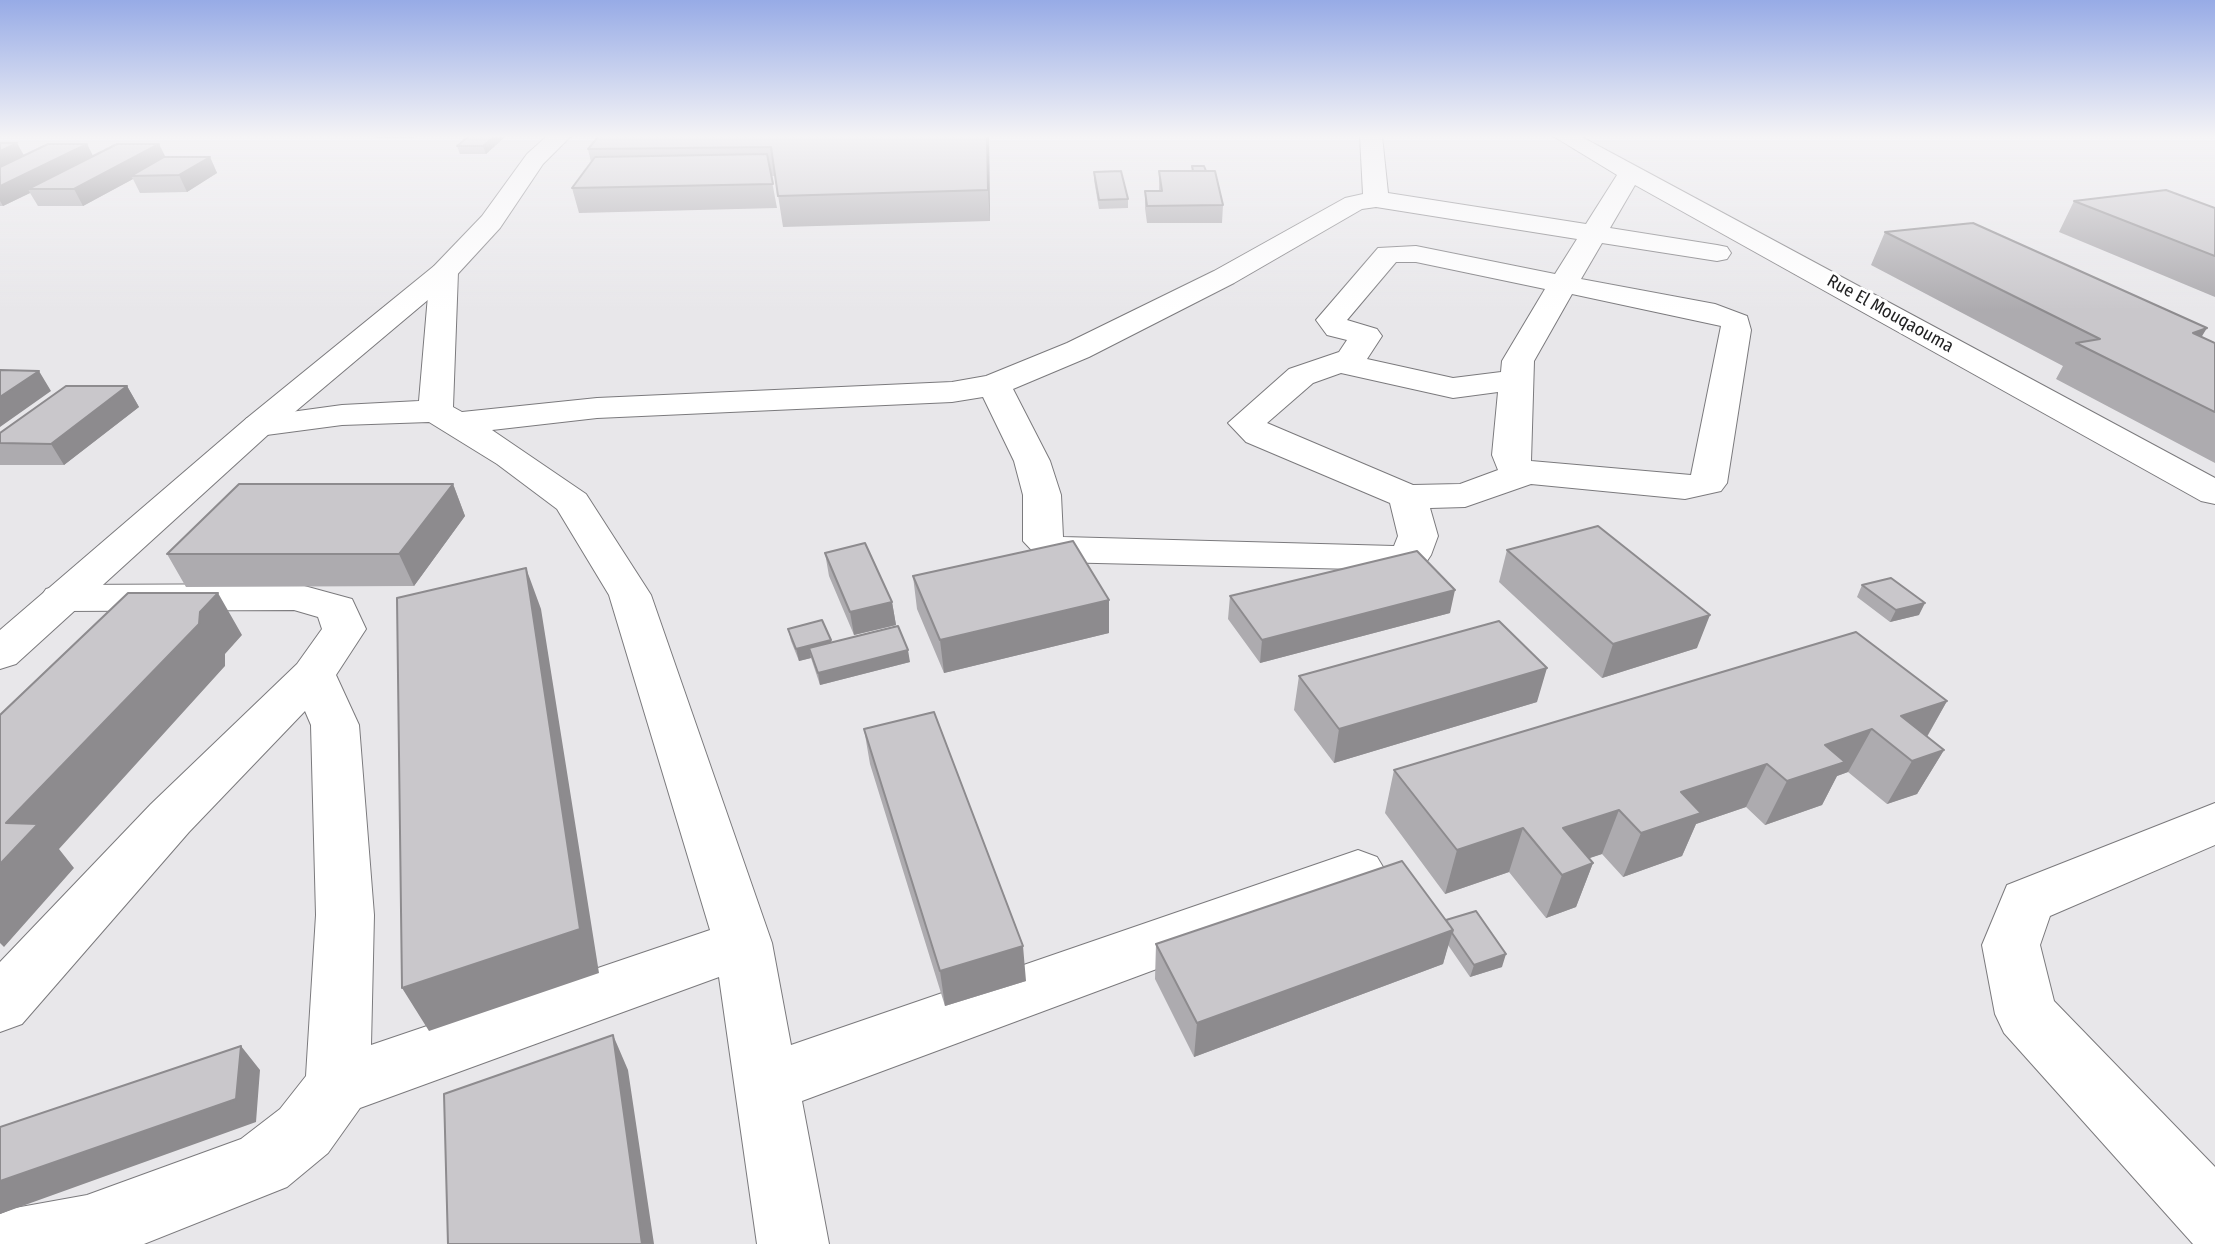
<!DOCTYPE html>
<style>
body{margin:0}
canvas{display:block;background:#e8e7ea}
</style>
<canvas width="2215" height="1244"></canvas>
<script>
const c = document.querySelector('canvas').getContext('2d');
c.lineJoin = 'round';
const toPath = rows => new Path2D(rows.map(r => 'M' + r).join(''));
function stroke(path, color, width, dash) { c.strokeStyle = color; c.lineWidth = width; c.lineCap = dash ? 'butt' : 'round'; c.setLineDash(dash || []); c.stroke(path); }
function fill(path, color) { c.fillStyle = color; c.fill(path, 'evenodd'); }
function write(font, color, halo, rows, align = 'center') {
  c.font = font + ' "Fira Sans Condensed",sans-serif'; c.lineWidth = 6; c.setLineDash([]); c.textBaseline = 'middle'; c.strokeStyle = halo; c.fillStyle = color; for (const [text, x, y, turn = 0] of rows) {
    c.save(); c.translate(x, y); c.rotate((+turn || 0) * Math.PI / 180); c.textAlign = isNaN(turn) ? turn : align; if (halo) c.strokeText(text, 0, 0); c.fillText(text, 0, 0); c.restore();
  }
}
const street = toPath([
 [1360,136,1382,136,1388,193,1586,224,1617,175,1553,136,1580,136,2215,478,2215,504,2201,501,1635,185,1610,228,1717,245,1727,247,1731,253,1727,259,1717,261,1602,243,1581,279,1715,304,1747,316,1751,330,1727,483,1721,491,1685,499,1531,484,1465,507,1430,508,1438,536,1431,555,1425,564,1399,570,1054,562,1040,559,1023,541,1023,495,1014,461,983,397,952,402,597,418,492,430,586,494,651,595,772,943,791,1045,1358,850,1377,857,1386,872,1377,887,802,1101,829,1244,757,1244,719,977,360,1108,328,1153,287,1187,144,1244,0,1244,0,1214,15,1208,87,1195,241,1139,280,1109,306,1076,316,915,311,725,305,711,189,832,22,1024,0,1032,0,962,151,804,297,664,322,629,318,617,294,610,61,611,46,607,40,598,46,589,61,585,297,584,352,599,366,629,336,675,359,725,374,915,371,1045,710,930,609,595,557,509,497,464,429,422,342,425,259,436,247,432,241,425,247,418,342,405,419,401,430,272,434,266,444,263,454,266,458,272,453,407,462,412,597,398,952,382,986,376,1067,343,1214,271,1345,198,1363,194,1360,136],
 [1376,207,1577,239,1555,274,1416,246,1378,248,1316,320,1327,335,1347,340,1339,352,1289,369,1228,423,1246,442,1390,503,1398,536,1394,546,1063,537,1061,495,1050,461,1013,389,1089,357,1234,283,1362,209,1376,207],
 [1396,262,1416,262,1545,289,1502,361,1501,372,1453,378,1367,359,1382,336,1377,329,1347,320,1396,262],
 [1572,294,1721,326,1691,475,1531,461,1534,361,1572,294],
 [1341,373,1453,398,1498,392,1492,455,1498,470,1460,484,1413,485,1267,423,1313,383,1341,373],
 [2215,803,2215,845,2050,916,2040,945,2054,1001,2215,1167,2215,1244,2193,1244,2004,1033,1995,1014,1982,945,2007,885,2215,803]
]);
const secondary = toPath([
 [547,136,571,136,543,164,500,228,454,278,271,432,16,664,0,669,0,630,247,418,434,266,482,216,527,154,547,136]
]);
stroke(street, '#7b7a7d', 2);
stroke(secondary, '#7b7a7d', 2);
fill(street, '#fff');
fill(secondary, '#fff');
fill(toPath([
 [238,136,279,136,277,137,239,137],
 [306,136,346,136,344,137,307,137],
 [373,136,415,136,412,138,374,138],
 [469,136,506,136,486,154,460,154,457,146],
 [599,136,989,136,990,221,783,227,775,176,771,176,777,208,579,213,572,188,591,162,588,149],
 [0,143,24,156,87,144,93,156,159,144,165,157,210,157,217,173,187,192,140,193,133,179,83,206,38,206,30,193,3,206,0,206],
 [1192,166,1206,171,1223,205,1222,223,1147,223,1145,208,1145,191,1159,191,1159,171,1192,171],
 [1094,172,1128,199,1128,208,1099,209,1094,180],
 [2074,201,2215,208,2215,297,2059,232],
 [1885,232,2201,337,2215,343,2215,463,2056,379,2063,366,1871,265],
 [127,386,139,407,64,465,0,465,0,433],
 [453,484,465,516,414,586,186,587,167,554],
 [1507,550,1697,648,1602,678,1499,582],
 [825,553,892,602,896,625,854,635,829,576],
 [913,576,1109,633,944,673,917,609],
 [1862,585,1919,615,1890,622,1857,597],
 [1230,596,1450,613,1260,663,1228,619],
 [788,629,831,643,910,662,820,685,811,658,799,661,791,641],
 [1299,676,1537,702,1334,763,1294,710],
 [1947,701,1927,737,1944,750,1917,794,1887,804,1848,772,1837,776,1822,805,1765,825,1746,807,1696,824,1682,856,1623,877,1602,854,1589,858,1593,863,1576,907,1546,918,1509,872,1445,894,1385,813,1394,770],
 [864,729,1026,981,945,1006,870,764],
 [1446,920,1502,967,1470,977,1448,945,1443,964,1194,1057,1155,979,1156,944]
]), '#adabaf');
fill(toPath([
 [495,136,506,136,486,154,483,146],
 [987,136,989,136,990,221,988,190],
 [17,143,26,159,0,171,0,151],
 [87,144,95,160,28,189,30,193,3,206,0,201,0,186],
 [159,144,167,160,131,176,133,179,83,206,74,189],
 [210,157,217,173,187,192,179,175],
 [2207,328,2185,364,2193,333],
 [39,371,51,391,0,427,0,397],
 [127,386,139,407,64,465,51,444],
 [453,484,465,516,414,586,399,554],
 [526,568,541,609,599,973,429,1031,402,988],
 [1455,590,1450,613,1260,663,1262,640],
 [218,593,242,635,225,654,225,666,59,849,74,868,4,947,0,943,0,864,6,823],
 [1109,600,1109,633,944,673,940,640],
 [892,602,896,625,854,635,850,612],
 [1925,603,1919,615,1890,622,1896,610],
 [1710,615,1697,648,1602,678,1613,644],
 [831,640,833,652,809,648,811,658,799,661,796,649],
 [908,650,910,662,820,685,818,673],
 [1547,668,1537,702,1334,763,1339,729],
 [1947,701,1922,745,1901,716],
 [1872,729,1848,772,1837,776,1822,805,1765,825,1787,781,1825,745],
 [1944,750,1917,794,1887,804,1912,761],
 [1767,764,1746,807,1696,824,1682,856,1623,877,1641,833,1681,792],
 [1619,810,1602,854,1557,869,1563,828],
 [1523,828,1509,872,1445,894,1457,850],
 [1593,863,1576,907,1546,918,1562,875],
 [1453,930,1443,964,1194,1057,1197,1023],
 [1023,946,1026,981,945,1006,940,971],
 [1506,954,1502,967,1470,977,1474,965],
 [613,1035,628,1070,654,1244,642,1244],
 [241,1046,260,1070,256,1122,0,1214,0,1181]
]), '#8d8b8e');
const building = toPath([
 [469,136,495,136,483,146,457,146,469,136],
 [599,136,987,136,988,190,778,196,771,147,588,149,599,136],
 [0,143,17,143,0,151,0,143],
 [48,144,87,144,0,186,0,167,48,144],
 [117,144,159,144,74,189,28,189,117,144],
 [767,154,773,184,572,188,595,157,767,154],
 [164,157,210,157,179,175,131,176,164,157],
 [1192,166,1204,166,1206,171,1193,171,1192,166],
 [1121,171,1128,199,1099,200,1094,172,1121,171],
 [1159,171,1215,171,1223,205,1147,206,1145,191,1162,191,1159,171],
 [2166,190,2215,208,2215,256,2074,201,2166,190],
 [1973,223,2207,328,2193,333,2215,343,2215,412,2076,343,2100,339,1885,232,1973,223],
 [0,370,39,371,0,397,0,370],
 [66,386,127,386,51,444,0,443,0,433,66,386],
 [239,484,453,484,399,554,167,554,239,484],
 [1598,526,1710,615,1613,644,1507,550,1598,526],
 [1073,541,1109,600,940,640,913,576,1073,541],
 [865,543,892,602,850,612,825,553,865,543],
 [1417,551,1455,590,1262,640,1230,596,1417,551],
 [526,568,580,929,402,988,397,598,526,568],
 [1891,578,1925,603,1896,610,1862,585,1891,578],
 [128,593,218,593,200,612,199,624,6,823,38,824,0,864,0,715,128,593],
 [822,620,831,640,796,649,788,629,822,620],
 [1499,621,1547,668,1339,729,1299,676,1499,621],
 [898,626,908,650,818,673,809,648,898,626],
 [1856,632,1947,701,1901,716,1944,750,1912,761,1872,729,1825,745,1845,762,1787,781,1767,764,1681,792,1701,813,1641,833,1619,810,1563,828,1593,863,1562,875,1523,828,1457,850,1394,770,1856,632],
 [934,712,1023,946,940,971,864,729,934,712],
 [1402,861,1453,930,1197,1023,1156,944,1402,861],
 [1476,911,1506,954,1474,965,1452,933,1453,930,1446,920,1476,911],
 [613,1035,642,1244,448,1244,444,1094,613,1035],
 [241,1046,236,1099,0,1181,0,1127,241,1046]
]);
fill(building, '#c9c7cb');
stroke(building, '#8d8b8e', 2);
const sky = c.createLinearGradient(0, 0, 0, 310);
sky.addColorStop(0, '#97abe6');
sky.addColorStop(0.44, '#f5f4f6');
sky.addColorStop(1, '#f5f4f600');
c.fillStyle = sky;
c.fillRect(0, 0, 2215, 310);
write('18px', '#222223', '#fff', [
 ["Rue El Mouqaouma",1890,314,29]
]);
</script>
